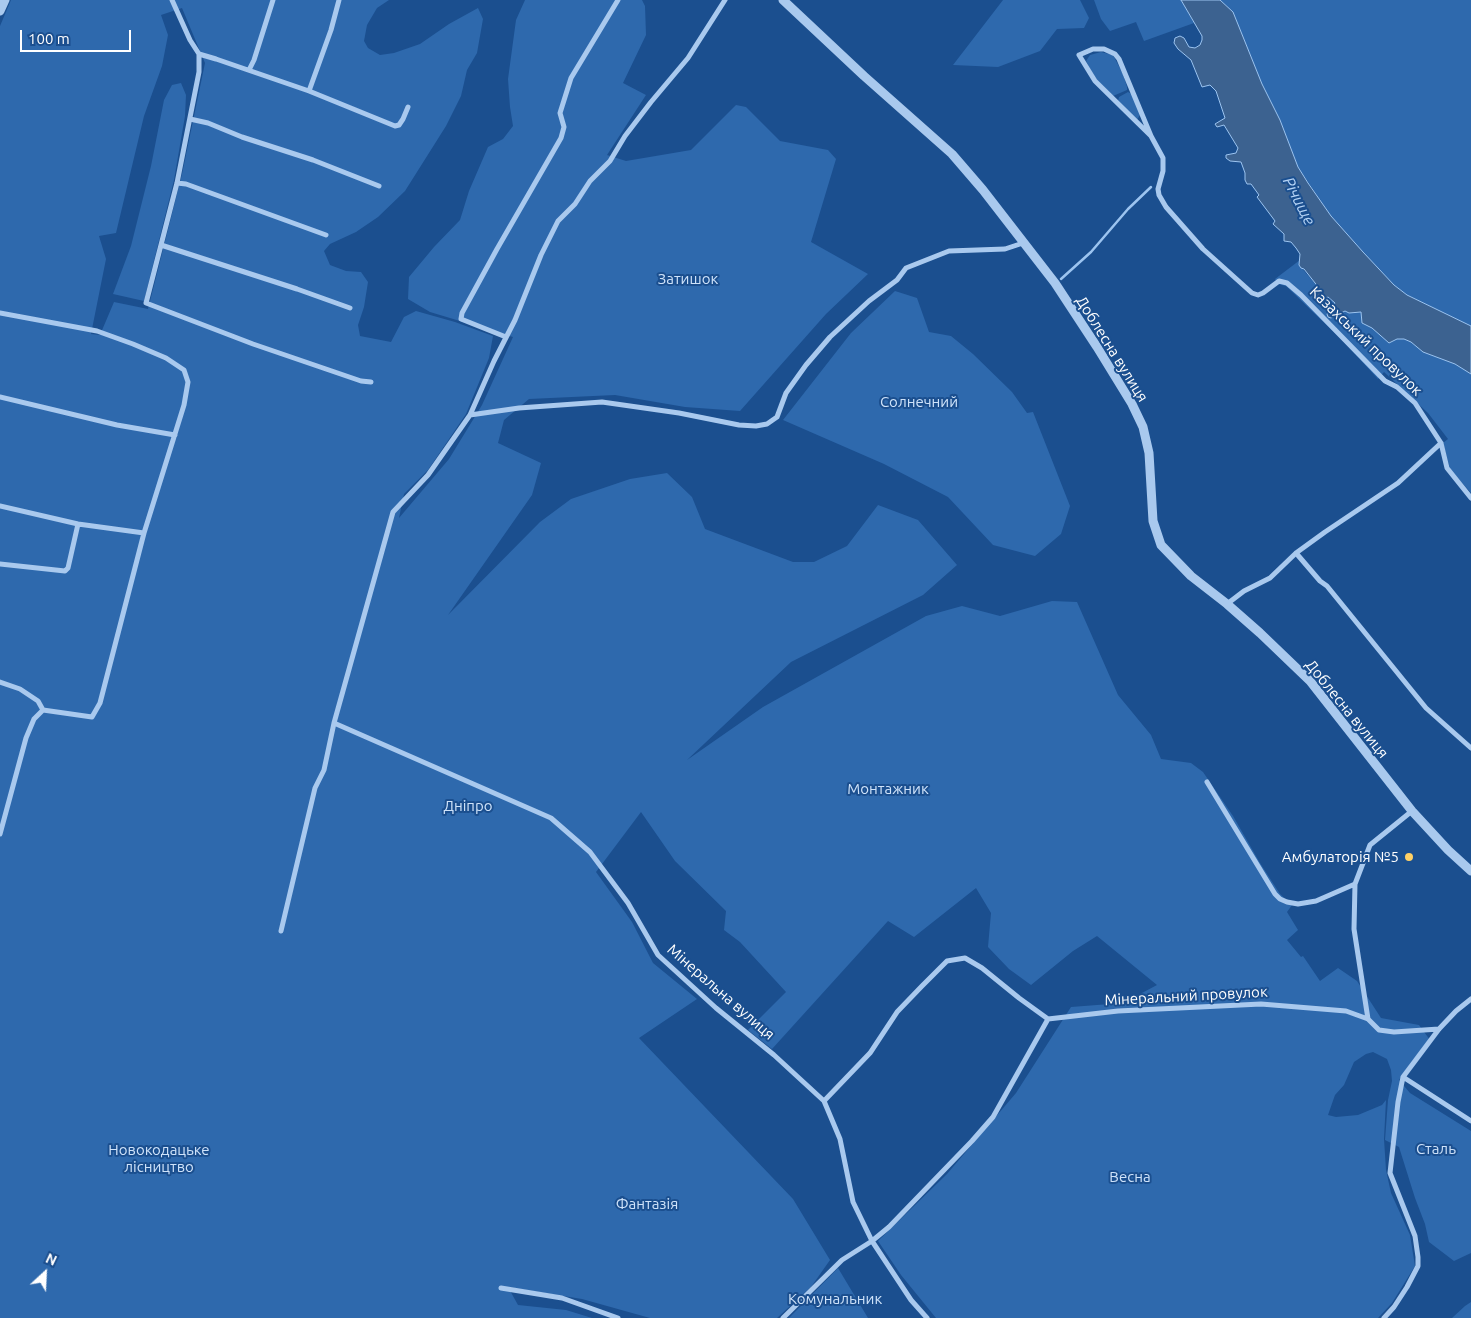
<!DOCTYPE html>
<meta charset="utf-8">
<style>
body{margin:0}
#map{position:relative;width:1471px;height:1318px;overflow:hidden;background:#1b4f8f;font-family:Ubuntu,sans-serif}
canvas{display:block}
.north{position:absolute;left:20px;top:1248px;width:50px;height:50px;-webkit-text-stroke:4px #1b4f8f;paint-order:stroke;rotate:25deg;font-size:14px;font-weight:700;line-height:20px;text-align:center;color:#fff}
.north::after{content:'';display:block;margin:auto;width:18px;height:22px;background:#fff;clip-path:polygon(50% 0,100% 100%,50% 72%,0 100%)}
.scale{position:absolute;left:20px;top:30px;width:111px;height:22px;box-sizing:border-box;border:2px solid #fff;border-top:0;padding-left:6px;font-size:15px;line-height:18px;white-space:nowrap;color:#fff;-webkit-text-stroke:4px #1b4f8f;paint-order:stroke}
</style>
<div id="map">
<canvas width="1471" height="1318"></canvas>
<div class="north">N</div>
<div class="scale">100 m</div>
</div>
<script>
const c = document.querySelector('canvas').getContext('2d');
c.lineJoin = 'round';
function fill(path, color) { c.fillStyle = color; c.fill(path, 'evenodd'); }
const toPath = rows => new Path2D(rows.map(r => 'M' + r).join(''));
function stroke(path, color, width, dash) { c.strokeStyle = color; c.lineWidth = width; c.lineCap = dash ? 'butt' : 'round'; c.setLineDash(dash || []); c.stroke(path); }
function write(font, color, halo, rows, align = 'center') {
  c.font = font + ' Ubuntu,sans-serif'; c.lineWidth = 4; c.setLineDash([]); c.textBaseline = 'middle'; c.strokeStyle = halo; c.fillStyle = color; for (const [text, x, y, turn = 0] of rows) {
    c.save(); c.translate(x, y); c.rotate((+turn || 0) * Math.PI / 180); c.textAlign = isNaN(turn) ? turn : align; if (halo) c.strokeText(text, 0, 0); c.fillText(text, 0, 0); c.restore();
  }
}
fill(toPath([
 [11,0,389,0,377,8,367,25,364,41,368,48,380,55,394,53,420,44,449,24,478,8,483,19,477,53,467,70,461,96,446,126,405,191,378,217,356,232,330,244,324,251,330,265,346,271,361,272,368,282,364,307,358,325,360,336,391,342,404,317,416,311,455,322,493,336,489,358,466,414,428,470,404,494,399,518,449,459,482,405,513,337,430,312,408,299,409,277,434,247,460,220,469,191,488,147,503,139,513,126,510,107,508,79,516,20,525,0,642,0,645,6,646,35,623,83,646,95,607,155,626,161,691,150,736,105,746,107,780,141,828,150,836,159,811,242,868,274,826,314,740,411,685,407,615,395,529,399,504,420,498,443,541,463,532,495,448,615,540,522,571,499,630,479,667,473,692,497,705,529,793,562,814,562,847,546,878,505,918,520,957,565,923,595,791,662,687,760,763,707,926,616,962,606,1000,616,1052,601,1077,602,1118,695,1151,735,1161,759,1191,763,1203,772,1233,816,1260,863,1280,894,1292,905,1287,912,1298,930,1287,940,1301,957,1303,956,1320,981,1338,968,1357,981,1381,1018,1419,1025,1430,1040,1412,1061,1399,1080,1410,1093,1471,1131,1471,1253,1454,1261,1429,1242,1425,1224,1415,1198,1399,1147,1385,1140,1388,1100,1392,1081,1391,1070,1387,1059,1373,1052,1366,1054,1354,1062,1344,1085,1335,1095,1328,1115,1336,1117,1358,1115,1382,1105,1386,1100,1384,1139,1386,1170,1391,1193,1410,1235,1415,1266,1392,1303,1378,1318,936,1318,901,1275,878,1241,947,1174,1016,1093,1071,1007,1123,1003,1157,985,1097,936,1073,951,1031,985,1009,969,988,947,991,913,976,888,914,937,888,921,772,1049,748,1030,786,992,740,942,724,930,726,911,675,861,641,812,596,872,632,922,653,963,697,999,639,1038,793,1199,830,1260,811,1287,777,1318,650,1318,582,1299,508,1287,518,1305,566,1310,592,1318,0,1318,0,26],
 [182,8,205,63,182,174,148,309,114,302,100,335,91,334,106,259,99,236,116,233,144,116,162,66,168,35,161,15],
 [1003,0,1080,0,1089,18,1084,28,1057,29,1040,51,998,67,953,65],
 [1094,0,1181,0,1194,23,1144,41,1136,22,1110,31,1101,19],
 [1220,0,1471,0,1471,326,1407,295,1394,285,1363,252,1331,216,1298,167,1280,120,1262,84,1235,17,1228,7],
 [1101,52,1113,55,1123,74,1127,87,1127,90,1113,96,1095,78,1086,61,1090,55],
 [181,83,186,95,185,116,174,180,144,301,113,294,131,246,151,166,164,100,172,85],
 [1128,92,1132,94,1140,115,1137,120,1118,101,1119,97],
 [1300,260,1299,265,1319,288,1316,294,1328,296,1335,303,1327,314,1345,311,1349,313,1362,312,1362,323,1372,328,1389,343,1397,339,1404,339,1411,342,1423,352,1455,364,1471,374,1471,493,1450,469,1443,443,1448,439,1428,413,1384,372,1378,379,1342,340,1286,286,1278,284,1275,279],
 [895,291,917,298,929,332,951,336,973,354,1012,392,1027,413,1033,412,1070,506,1061,534,1035,556,993,545,948,497,884,464,783,420,851,333],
 [838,1268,868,1318,789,1318],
 [1471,1302,1471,1318,1452,1318,1465,1306]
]), '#2e69ad');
const water = toPath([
 [1181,0,1220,0,1233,12,1262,84,1280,120,1298,167,1308,183,1331,216,1363,252,1394,285,1407,295,1471,326,1471,374,1455,364,1423,352,1411,342,1404,339,1397,339,1389,343,1372,328,1362,323,1361,312,1349,313,1345,311,1331,318,1328,317,1327,314,1335,303,1328,297,1322,300,1315,294,1319,288,1304,269,1301,268,1299,265,1300,254,1296,248,1291,242,1284,241,1284,234,1273,224,1275,221,1257,197,1259,195,1251,184,1247,184,1245,180,1245,173,1241,162,1230,161,1226,158,1226,155,1236,153,1238,148,1224,125,1217,127,1215,124,1225,118,1216,91,1210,85,1202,87,1191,60,1178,49,1174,43,1175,38,1180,36,1184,38,1189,47,1195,48,1200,45,1202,40,1202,36,1181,0]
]);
fill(water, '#3c6290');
stroke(water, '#9cc4f0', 1);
stroke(toPath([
 [1061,279,1091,252,1128,209,1151,187]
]), '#9cc4f0', 2.5);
stroke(toPath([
 [172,0,190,40,199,54,199,72,177,183,146,303,253,344,361,381,371,382],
 [199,54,216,59,309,91,395,126,399,125,403,119,408,107],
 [249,70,254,60,273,0],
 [309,91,331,30,339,0],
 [190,119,208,123,242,137,313,160,379,186],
 [1151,136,1095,81,1079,55,1093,49,1104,49,1115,54,1119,59,1151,136,1163,158,1163,171,1158,189,1159,195,1166,207,1203,249,1252,293,1258,295,1263,293,1279,281,1287,283,1301,295,1385,381,1397,387,1415,403,1441,443,1447,468,1471,498],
 [177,183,186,184,326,235],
 [161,245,297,289,350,308],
 [0,313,97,331,133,344,166,358,184,370,188,382,184,405,144,533,100,703,92,717,43,710,34,719,26,738,0,834],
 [506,337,461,319,462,313,497,249,561,138,564,127,560,113,571,78,618,0],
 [0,397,117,425,175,435],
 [470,415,519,408,602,402,679,413,739,425,756,426,767,424,777,417,786,393,806,365,830,337,869,301,897,280,906,268,949,251,1005,249,1023,243],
 [0,506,78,524,144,533],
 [1296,553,1320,581,1327,586,1426,708,1471,748],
 [0,564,65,571,68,568,78,524],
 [1227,604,1244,591,1270,578,1296,553,1325,532,1398,483,1441,443],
 [0,682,20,689,38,701,43,710],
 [334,723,551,818,590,852,628,903,658,955,716,1008,774,1055,824,1101,840,1139,853,1202,872,1241,911,1300,927,1318],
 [1207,782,1275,894,1280,899,1287,902,1298,904,1316,901,1355,884],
 [281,931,315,788,324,770,334,723,393,512,428,475,470,415,494,361,515,320,541,255,558,221,575,204,590,181,610,161,625,136,651,102,688,58,725,0],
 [1368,1019,1354,929,1355,884,1370,845,1412,811],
 [1403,1077,1471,1121],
 [824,1101,870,1053,897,1012,922,986,947,961,965,958,982,968,1019,998,1048,1019,1118,1011,1261,1004,1346,1011,1368,1019,1379,1030,1394,1032,1439,1029],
 [501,1288,562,1298,618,1318],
 [783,1318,842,1260,872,1241,889,1227,972,1141,993,1117,1048,1019],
 [1384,1318,1394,1307,1407,1287,1418,1266,1418,1257,1415,1236,1390,1173,1398,1102,1403,1077,1439,1029,1456,1011,1471,999]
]), '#a9c9ee', 5);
stroke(toPath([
 [783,0,864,76,952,154,983,190,1055,283,1097,347,1132,404,1143,427,1149,453,1153,521,1161,545,1191,576,1227,604,1260,633,1310,681,1412,811,1448,850,1471,871],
 [0,11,5,0]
]), '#a9c9ee', 9);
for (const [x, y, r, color] of [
 [1409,857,5,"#ffd166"]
]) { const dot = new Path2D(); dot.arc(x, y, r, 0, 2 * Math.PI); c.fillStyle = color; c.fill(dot); stroke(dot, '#1b4f8f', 2); }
write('15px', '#cfe3fa', '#1b4f8f', [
 ["Затишок",688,279],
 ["Солнечний",919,402],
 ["Монтажник",888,789],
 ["Дніпро",468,806],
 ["Сталь",1436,1149],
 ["Новокодацьке",159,1150],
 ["лісництво",159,1167],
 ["Весна",1130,1177],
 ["Фантазія",647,1204],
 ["Комунальник",835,1299]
]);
write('15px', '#fff', '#1b4f8f', [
 ["Казахський провулок",1366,341,44],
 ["Доблесна вулиця",1112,349,58],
 ["Доблесна вулиця",1347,709,51],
 ["Мінеральна вулиця",721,992,41],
 ["Мінеральний провулок",1186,996,-3]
]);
write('15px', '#fff', '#1b4f8f', [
 ["Амбулаторія №5",1399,857]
], 'right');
write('italic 16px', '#b5d3f5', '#1b4f8f', [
 ["Річище",1299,201,63]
]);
</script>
